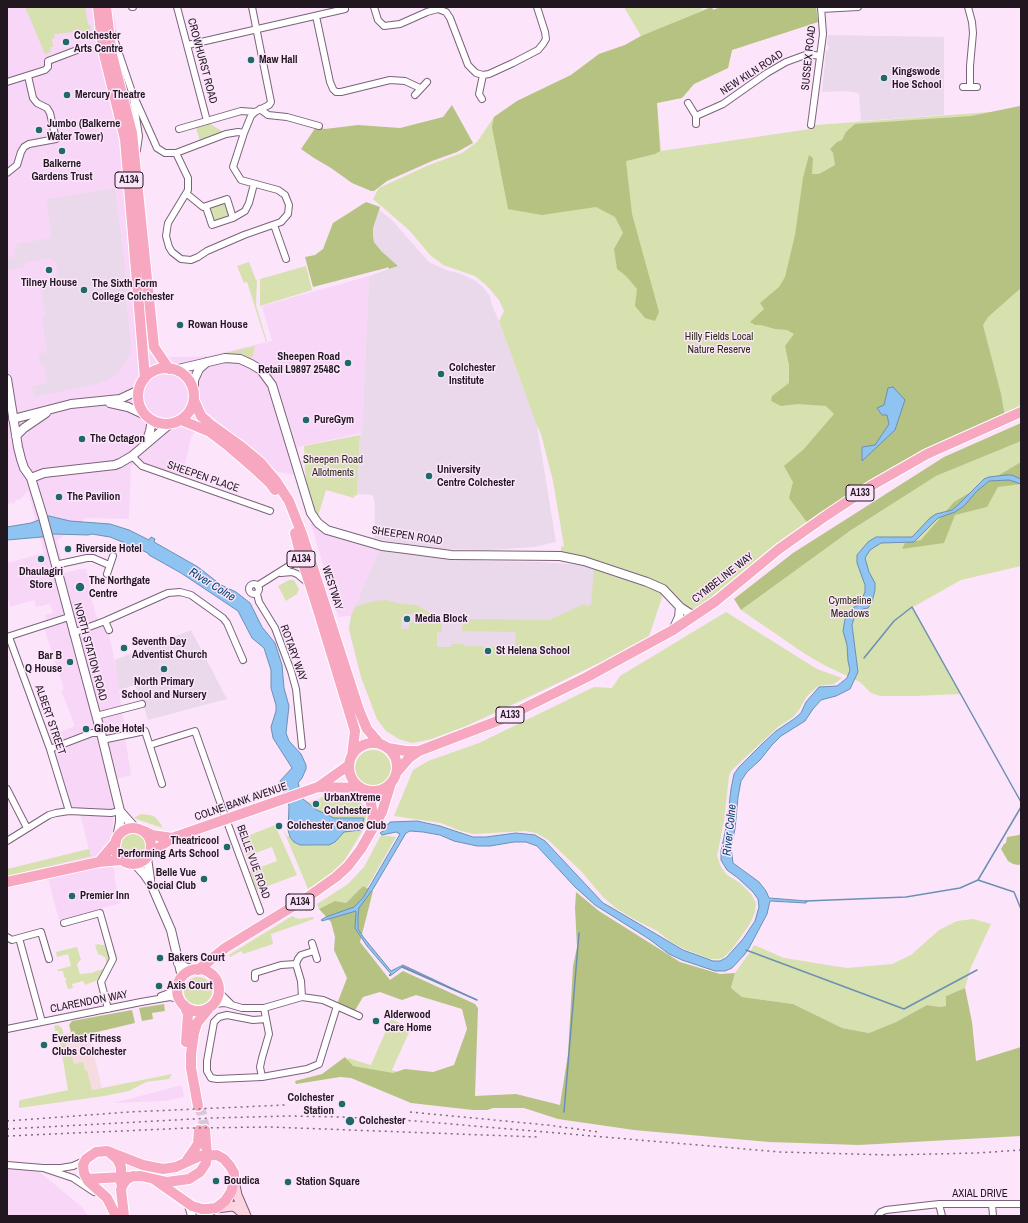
<!DOCTYPE html>
<style>
body{margin:0}
#map{position:relative;width:1028px;height:1223px;overflow:hidden;background:#fce5fb;font-family:"Archivo Narrow",sans-serif}
canvas{display:block}
.frame{position:absolute;inset:0;border:8px solid #211721;pointer-events:none}
</style>
<div id="map">
<canvas width="1028" height="1223"></canvas>
<div class="frame"></div>
</div>
<script>
const c = document.querySelector('canvas').getContext('2d');
c.lineJoin = 'round';
function fill(path, color) { c.fillStyle = color; c.fill(path, 'evenodd'); }
const toPath = rows => new Path2D(rows.map(r => 'M' + r).join(''));
function stroke(path, color, width, dash) { c.strokeStyle = color; c.lineWidth = width; c.lineCap = dash ? 'butt' : 'round'; c.setLineDash(dash || []); c.stroke(path); }
function write(font, color, halo, rows, align = 'center') {
  c.font = font + ' "Archivo Narrow",sans-serif'; c.lineWidth = 3; c.setLineDash([]); c.textBaseline = 'middle'; c.strokeStyle = halo; c.fillStyle = color; for (const [text, x, y, turn = 0] of rows) {
    c.save(); c.translate(x, y); c.rotate((+turn || 0) * Math.PI / 180); c.textAlign = isNaN(turn) ? turn : align; if (halo) c.strokeText(text, 0, 0); c.fillText(text, 0, 0); c.restore();
  }
}
fill(toPath([
 [7,7,112,7,140,136,144,217,155,334,161,349,169,357,188,357,208,356,272,341,262,306,369,276,362,433,297,447,300,466,312,510,328,534,379,550,351,616,338,617,314,534,295,475,278,472,208,413,191,437,183,475,182,475,147,466,131,465,129,519,86,518,57,541,64,573,80,569,86,569,93,596,91,597,97,618,105,625,111,642,118,678,121,708,128,735,125,736,131,775,117,779,121,798,126,811,113,816,112,856,116,886,121,903,59,920,43,860,89,849,80,814,73,810,50,736,75,726,61,691,64,689,42,622,46,620,45,615,53,613,50,604,36,607,34,600,10,607,7,592,7,563,44,553,28,491,20,500,18,499,13,504,11,502,7,506],
 [182,1085,184,1097,165,1101,113,1103],
 [7,1166,36,1169,82,1207,88,1216,7,1216]
]), '#f8d6f8');
fill(toPath([
 [74,1031,76,1037,89,1034,102,1088,92,1090,87,1070,74,1064,72,1058,69,1054,64,1034]
]), '#f6dce0');
fill(toPath([
 [828,35,944,37,944,115,861,121,859,93,843,91,822,92,826,51,828,50,829,46,827,45],
 [115,188,128,294,125,295,131,344,130,353,125,364,111,378,100,383,34,397,32,386,47,383,44,363,40,364,39,354,47,352,42,317,46,315,42,297,40,286,37,285,33,278,51,279,51,277,57,275,56,261,50,258,25,263,25,267,7,270,7,258,15,256,14,250,17,248,16,244,51,238,47,199],
 [378,209,392,220,429,262,446,270,461,274,474,280,482,286,490,296,491,303,499,321,537,426,556,542,534,547,491,550,440,549,374,539,375,504,373,495,357,494,360,435,362,433,369,276,395,267,368,239],
 [379,550,433,557,484,561,540,562,585,565,660,592,662,597,649,636,567,679,466,726,431,739,412,743,399,739,386,731,377,719,361,677,349,629,351,616],
 [191,630,227,699,148,720,144,707,140,700,135,685,119,690,115,660]
]), '#ead9eb');
fill(toPath([
 [25,7,85,7,88,25,90,25,92,41,90,40,89,33,83,33,81,30,73,30,73,32,55,34,54,36,55,38,52,39,53,47,50,47,51,52,45,54],
 [624,7,701,7,702,10,712,7,713,10,721,7,816,7,818,22,732,50,728,68,694,84,683,97,657,103,661,151,810,129,816,125,1003,111,1021,106,1021,409,907,460,701,607,694,609,689,609,683,606,667,588,625,571,561,552,561,547,564,546,553,481,541,434,537,426,499,321,504,311,499,300,486,285,475,276,443,265,438,261,430,255,409,230,373,199,379,188,429,165,462,153,477,142,494,117,517,101,571,75,599,54,625,45,641,36],
 [210,124,222,131,222,132,200,141,196,128],
 [226,200,232,217,213,223,208,207],
 [249,262,256,280,257,280,256,305,267,342,266,342,247,282,244,283,237,266],
 [306,266,312,290,260,306,260,279],
 [255,346,253,355,250,360,225,355,225,353],
 [360,435,357,496,354,495,354,498,326,490,318,516,314,508,307,484,305,472,304,446],
 [1021,440,1021,566,961,580,913,607,961,694,915,696,880,696,871,693,860,682,826,666,805,654,741,610,846,534,936,476],
 [594,568,660,592,662,597,649,636,601,662,503,709,466,726,431,739,412,743,399,739,386,731,377,719,361,677,349,629,351,616,355,607,375,601,386,600,397,603,416,605,442,619,442,632,437,632,437,647,451,647,451,644,463,644,464,646,515,647,516,632,462,631,463,619,549,620,584,604,586,606,591,605],
 [404,614,414,614,414,622,409,622,409,629,401,629,401,617,403,617],
 [289,580,294,580,299,589,297,594,286,601,278,586],
 [726,612,817,669,842,678,834,684,818,686,807,696,799,710,793,717,778,727,732,770,729,776,724,821,717,856,721,867,727,875,740,883,751,894,756,903,755,912,750,924,732,949,723,958,719,959,710,959,684,949,670,941,657,931,632,918,617,909,603,897,580,870,548,840,536,833,525,831,473,834,458,830,441,823,394,816,413,770,428,761,479,743,594,687,612,688,620,676],
 '355 768a18 18 0 1 1 36 0a18 18 0 1 1-36 0Z',
 [329,793,337,794,359,801,364,806,367,817,364,828,345,860,328,877,308,889,283,829,287,836,290,837,300,845,323,846,329,845,344,832,361,830,362,825,364,818,334,818,318,810,307,803,319,799],
 [141,814,150,815,155,817,161,824,162,828,134,818],
 [275,825,297,875,257,890,250,871,277,861,272,847,247,856,240,839],
 '119 846a14 14 0 1 1 28 0a14 14 0 1 1-28 0Z',
 [381,835,396,837,367,888,363,886,346,903,335,901,319,909,317,904,348,884,364,867],
 [89,849,91,856,7,876,7,869],
 [292,916,298,919,313,917,314,919,271,934,273,944,243,954,241,951,230,957,229,955],
 [973,919,991,924,971,967,965,988,946,996,946,1006,940,1007,927,1005,896,1022,869,1033,841,1028,793,1004,742,997,731,988,735,973,750,952,754,945,784,958,847,968,892,964,911,955,939,930,957,921],
 [99,944,100,945,105,945,106,950,108,949,111,959,100,979,85,985,83,981,72,984,73,988,68,989,65,980,67,979,64,977,63,971,57,971,57,970,71,966,68,954,57,957,56,952,77,947,81,960,79,961,77,965,80,974,91,973,106,968,107,966,105,957,98,954,95,945],
 '184 991a14 14 0 1 1 28 0a14 14 0 1 1-28 0Z',
 [391,1019,411,1028,392,1070,391,1070,439,1084,348,1070,348,1058,371,1065],
 [58,1025,62,1028,69,1054,72,1057,74,1064,83,1062,85,1070,87,1070,92,1090,172,1074,169,1079,146,1082,129,1091,104,1096,19,1108,19,1101,21,1100,68,1090,58,1031,55,1031,54,1026]
]), '#d6e1af');
fill(toPath([
 [712,7,713,10,721,7,816,7,818,22,732,50,728,68,694,84,682,98,657,103,660,151,655,154,626,161,632,214,659,312,655,321,645,318,635,306,637,289,626,276,617,269,614,249,623,233,615,217,596,207,542,215,508,209,492,127,494,117,517,101,571,75,599,54,625,45,641,36],
 [452,105,473,143,457,152,432,161,387,181,374,191,371,191,352,183,331,168,314,158,301,149,316,127,325,129,358,125,400,128,443,117],
 [1020,106,1021,288,988,317,983,325,1001,394,1005,417,924,453,809,525,789,498,793,482,784,466,803,450,834,414,826,406,798,404,781,406,771,401,772,396,789,383,789,365,785,346,794,334,787,330,775,329,761,325,755,325,750,322,764,309,760,303,779,287,785,277,795,235,803,178,809,155,813,158,812,174,819,174,835,165,833,153,830,149,837,142,842,140,846,132,855,124,971,116],
 [366,202,380,207,373,228,373,236,374,242,381,251,398,266,389,269,388,267,386,268,313,287,305,257,315,255,323,249,333,223],
 [1021,423,1021,441,936,476,850,531,741,610,734,599,793,553,944,457],
 [1021,462,1021,484,998,487,987,507,955,515,944,543,902,549,905,543,921,540,954,502],
 [1021,832,1021,864,1018,865,1013,864,1008,861,1001,849,1004,844,1006,843,1007,837,1019,835],
 [363,886,373,891,360,942,390,980,403,971,475,1004,478,1008,475,1096,516,1094,560,1105,568,1054,573,966,577,947,575,908,576,892,599,911,680,962,720,974,735,973,731,988,742,997,793,1004,842,1028,869,1033,896,1022,927,1005,940,1007,946,1006,946,996,965,988,972,1022,976,1061,1021,1047,1021,1136,859,1145,769,1142,634,1130,558,1119,524,1108,493,1108,487,1110,473,1110,411,1103,351,1078,340,1077,296,1084,295,1081,322,1074,345,1057,353,1066,393,1073,405,1069,433,1072,454,1065,467,1029,462,1009,416,995,402,1000,380,992,363,997,354,1012,337,1004,347,978,334,950,335,937,331,922,319,909,335,901,346,903],
 [164,1004,165,1011,152,1013,153,1019,142,1021,139,1008],
 [132,1010,135,1023,76,1037,74,1031,71,1032,69,1025,72,1021]
]), '#b6c282');
const water = toPath([
 [893,387,905,400,895,430,862,461,862,447,875,445,889,424,887,415,882,415,877,408,884,405,888,388,893,387],
 [1006,475,1012,475,1021,479,1021,484,1009,480,989,481,976,492,964,506,955,512,938,518,914,542,881,543,870,550,865,558,869,572,875,583,875,590,872,602,868,608,863,609,855,615,852,625,858,672,850,689,836,696,821,700,813,709,805,721,781,736,772,745,760,760,747,772,741,781,738,797,735,829,731,847,733,863,759,882,766,891,769,898,807,901,806,903,770,901,767,914,749,948,745,954,732,968,725,971,715,971,682,960,669,954,649,939,595,905,575,887,537,846,526,842,514,842,490,846,477,846,454,841,440,835,423,832,410,831,406,833,373,889,359,908,358,916,358,929,364,938,391,971,403,965,477,1000,404,967,402,967,390,976,389,975,391,974,367,946,355,928,356,911,322,921,321,920,326,917,354,907,363,898,400,834,396,832,382,835,380,833,386,829,384,827,384,825,389,824,390,822,417,821,440,826,473,837,486,837,516,833,535,835,545,841,603,903,612,908,683,950,713,961,720,961,726,958,743,939,755,921,759,907,758,899,753,892,738,878,727,870,721,860,721,851,727,823,731,789,734,774,739,767,762,744,776,731,794,719,801,713,806,702,819,687,837,686,847,678,850,670,848,661,847,645,843,631,845,619,849,613,854,607,859,605,865,592,865,585,857,563,857,555,868,542,876,537,912,537,930,518,936,514,952,510,958,505,984,479,989,477,1006,475],
 [49,516,70,521,110,524,129,530,149,540,151,537,155,539,154,542,198,567,221,585,236,592,250,603,262,627,275,643,282,665,284,688,289,706,286,733,289,741,301,754,306,765,306,769,302,778,298,783,303,799,317,810,334,818,364,818,361,830,344,832,335,842,329,845,300,845,294,842,290,837,288,830,289,806,280,781,292,768,273,738,271,727,276,711,276,705,271,688,271,670,264,648,252,638,238,611,181,573,149,555,148,553,132,546,127,547,125,543,110,537,92,534,88,535,54,534,42,537,7,540,7,527,31,523,49,516]
]);
fill(water, '#8ec3f2');
stroke(water, '#6d8fb3', 1);
stroke(toPath([
 [864,658,894,621,912,607,1021,802],
 [978,880,1021,807],
 [806,901,906,897,960,888,978,880,1014,892,1021,909],
 [746,950,904,1009,977,970],
 [402,967,477,1000],
 [564,1112,579,933]
]), '#6d8fb3', 1.5);
stroke(toPath([
 [198,1106,202,1114,205,1130]
]), '#dbc6da', 10, [10, 5]);
const minor = toPath([
 [132,7,133,7],
 [177,7,207,121],
 [374,7,378,20,384,26,400,24,427,12,438,9,446,12,450,18,468,65,476,73,483,75,489,74,513,63,538,50,543,44,546,39,545,32,537,7],
 [968,7,972,22,973,33,970,66,970,87],
 [821,9,858,7],
 [316,16,330,82,333,89,336,92,341,92,390,80,405,81,420,88],
 [112,33,132,92,139,136,137,150],
 [188,45,345,9],
 [7,82,45,70,48,67,48,61,77,50],
 [963,87,977,87],
 [132,92,157,148,165,153,176,153,226,134,238,132,244,133],
 [415,95,427,82],
 [482,99,479,94,483,75],
 [688,103,696,116,696,124],
 [260,109,268,115,287,117,319,126],
 [696,116,723,104,767,73,786,62,808,54,820,56],
 [811,125,823,34,821,7],
 [179,129,241,111,255,112],
 [176,153,188,178,188,190,168,223,166,236,169,247,172,252,181,259,191,260,198,257,207,251,244,235,281,222,288,214,289,205,285,195,278,190,241,180,233,167,244,133,251,116,255,112,269,105,271,102,252,7],
 [7,173,17,165,21,152,24,147,29,144,56,139,50,113,47,108,37,103,33,98,28,76],
 [187,194,203,207,227,199,233,218,245,211,249,203,254,184],
 [206,207,212,225,233,218],
 [274,225,286,259],
 [132,456,142,466,270,511],
 [55,565,87,558,93,558,109,565],
 [281,573,292,572,297,574,308,583],
 [107,574,113,556],
 '249 589a5 5 0 1 1 10 0a5 5 0 1 1-10 0Z',
 [257,586,292,564,297,559,299,553],
 [257,594,259,602,275,628,291,671,296,689,302,746],
 [105,621,109,630],
 [73,633,105,621,168,593,180,592,191,595,223,618,227,623,243,660],
 [7,637,69,617],
 [9,637,50,749,69,811],
 [96,716,142,704],
 [102,740,145,731,162,784],
 [150,745,195,731,226,819,260,911],
 [50,749,92,733,101,733],
 [7,789,27,828],
 [7,841,49,815,56,813,69,811,111,813,120,811],
 [64,923,100,913,113,959,101,982,108,1009],
 [7,937,12,940,19,938],
 [312,943,317,959],
 [255,978,255,973,281,965,296,964],
 [219,992,231,1004],
 [161,996,169,993,178,985],
 [302,997,301,981,296,964,298,959,301,955,314,951],
 [214,1004,225,1003,242,1008,264,1008,302,997,323,1000,359,1016],
 [266,1019,253,1020,227,1015,219,1017,214,1022,207,1061,207,1071,211,1078,217,1079,262,1077,307,1069,319,1064,337,1006],
 [42,1022,19,938,41,932,49,959],
 [7,1029,141,1002,170,997,179,999],
 [262,1077,260,1067,262,1058,269,1034,264,1008],
 [7,1165,43,1168,61,1168,73,1166,84,1161],
 [43,1168,73,1178,94,1192],
 [939,1204,942,1216],
 [992,1204,993,1216],
 [878,1216,881,1212,886,1210,939,1204,1021,1204]
]);
const tertiary = toPath([
 [174,370,225,358,240,359,251,364,261,370,272,385,311,513,318,523,327,530,382,546,406,549,451,555,560,556,584,561,647,582,663,589,680,607,689,613,696,615],
 [7,379,18,447,21,459,24,468,31,478,43,517,101,733,120,811,120,822,117,838],
 [194,393,194,380,199,369,207,362],
 [110,403,128,407,145,415],
 [13,419,71,404,120,399,139,390],
 [16,436,24,428,46,413],
 [146,443,150,431,152,420],
 [31,478,44,473,115,465,120,463,132,456,171,423],
 [673,630,679,617,680,607],
 [120,811,135,828],
 [147,858,150,879],
 [135,864,144,874,151,884,171,930,182,977],
 [178,963,185,967,194,970],
 [188,1202,192,1216],
 [205,1216,215,1208]
]);
const secondary = toPath([
 [234,1181,237,1195,246,1216],
 [216,1208,233,1206,237,1208,245,1215]
]);
const primary = toPath([
 [98,7,103,50,125,139,145,378],
 [106,7,112,55,132,133,154,347,169,369],
 '138 396a28 28 0 1 1 56 0a28 28 0 1 1-56 0Z',
 [194,400,201,416,210,424,242,447,260,462,276,481,289,501,302,534,359,710,367,729,380,744],
 [181,420,210,432,227,445,256,470,270,483,275,490],
 [295,533,301,557,318,610,355,731,352,756],
 '349 767a24 24 0 1 1 48 0a24 24 0 1 1-48 0Z',
 [388,748,406,751,418,751],
 [397,772,409,758,419,751,500,720,587,677,673,630,716,601,779,549,827,515,871,486,927,454,1021,412],
 [318,787,361,788],
 [366,790,370,798,373,814,371,827],
 '115 846a18 18 0 1 1 36 0a18 18 0 1 1-36 0Z',
 [144,831,152,835,172,838],
 [150,854,172,838,318,787,349,765],
 [99,862,116,842],
 [7,882,99,862,121,860],
 '177 990a21 21 0 1 1 42 0a21 21 0 1 1-42 0Z',
 [198,970,225,948,305,899,336,877,348,866,361,849,382,812,391,783],
 [184,1005,188,1014,186,1042],
 [198,1106,191,1068,191,1054,194,1033,197,1023,210,1007],
 [110,1153,117,1159,121,1167,121,1183],
 [187,1160,198,1144,199,1130],
 [87,1179,141,1176,167,1182,189,1179,200,1172,206,1163,207,1155,205,1130],
 [116,1216,107,1198,88,1181,84,1173,83,1165,86,1159,96,1152,107,1151,143,1165,163,1169,176,1167,200,1156,217,1155,224,1159,230,1166,234,1173,234,1181,231,1192,225,1201,216,1208,207,1209,202,1209,192,1206,155,1180],
 [124,1216,121,1190,122,1186,126,1180,133,1176]
]);
stroke(minor, '#7b627a', 8);
stroke(tertiary, '#7b627a', 10);
stroke(secondary, '#7b627a', 11);
stroke(primary, '#fff', 12);
stroke(minor, '#fff', 6);
stroke(tertiary, '#fff', 8);
stroke(secondary, '#fcd3e0', 9);
stroke(primary, '#f8a7c1', 10);
stroke(toPath([
 [410,1112,547,1125,599,1132],
 [7,1121,129,1112,285,1105],
 [7,1129,212,1118,289,1116,341,1117,416,1121,780,1152,890,1155,977,1153,1021,1150],
 [7,1136,189,1128,270,1127,538,1137]
]), '#7c6d7c', 1.5, [2, 4]);
for (const [x, y, r, color] of [
 [66,42,4,"#1e6a67"],
 [251,60,4,"#1e6a67"],
 [884,78,4,"#1e6a67"],
 [67,95,4,"#1e6a67"],
 [39,130,4,"#1e6a67"],
 [62,151,4,"#1e6a67"],
 [49,270,4,"#1e6a67"],
 [84,290,4,"#1e6a67"],
 [180,325,4,"#1e6a67"],
 [348,363,4,"#1e6a67"],
 [441,374,4,"#1e6a67"],
 [306,420,4,"#1e6a67"],
 [82,439,4,"#1e6a67"],
 [429,476,4,"#1e6a67"],
 [59,497,4,"#1e6a67"],
 [68,549,4,"#1e6a67"],
 [41,559,4,"#1e6a67"],
 [80,587,5,"#1e6a67"],
 [407,619,4,"#1e6a67"],
 [124,648,4,"#1e6a67"],
 [488,651,4,"#1e6a67"],
 [70,662,4,"#1e6a67"],
 [164,669,4,"#1e6a67"],
 [86,729,4,"#1e6a67"],
 [316,804,4,"#1e6a67"],
 [279,826,4,"#1e6a67"],
 [227,847,4,"#1e6a67"],
 [204,879,4,"#1e6a67"],
 [72,896,4,"#1e6a67"],
 [160,958,4,"#1e6a67"],
 [159,986,4,"#1e6a67"],
 [376,1021,4,"#1e6a67"],
 [44,1045,4,"#1e6a67"],
 [342,1104,4,"#1e6a67"],
 [350,1121,5,"#1e6a67"],
 [216,1181,4,"#1e6a67"],
 [288,1182,4,"#1e6a67"]
]) { const dot = new Path2D(); dot.arc(x, y, r, 0, 2 * Math.PI); c.fillStyle = color; c.fill(dot); stroke(dot, '#fce5fb', 1.5); }
for (const [x, y, w] of [
 [129,180,28],
 [860,493,28],
 [301,559,28],
 [510,715,28],
 [300,902,28]
]) { const box = new Path2D(); box.roundRect(x - w / 2, y - 8, w, 16, 3); c.fillStyle = '#fce5fb'; c.fill(box); stroke(box, '#211721', 1); }
write('bold 10px', '#211721', null, [
 ["A134",129,180],
 ["A133",860,493],
 ["A134",301,559],
 ["A133",510,715],
 ["A134",300,902]
]);
write('bold 11px', '#211721', '#fce5fb', [
 ["Colchester",74,36],
 ["Arts Centre",74,49],
 ["Maw Hall",259,60],
 ["Kingswode",892,72],
 ["Hoe School",892,85],
 ["Mercury Theatre",75,95],
 ["Jumbo (Balkerne",47,124],
 ["Water Tower)",47,137],
 ["Balkerne",62,164,"center"],
 ["Gardens Trust",62,177,"center"],
 ["Tilney House",49,283,"center"],
 ["The Sixth Form",92,284],
 ["College Colchester",92,297],
 ["Rowan House",188,325],
 ["Sheepen Road",340,357,"right"],
 ["Retail L9897 2548C",340,370,"right"],
 ["Colchester",449,368],
 ["Institute",449,381],
 ["PureGym",314,420],
 ["The Octagon",90,439],
 ["University",437,470],
 ["Centre Colchester",437,483],
 ["The Pavilion",67,497],
 ["Riverside Hotel",76,549],
 ["Dhaulagiri",41,572,"center"],
 ["Store",41,585,"center"],
 ["The Northgate",89,581],
 ["Centre",89,594],
 ["Media Block",415,619],
 ["Seventh Day",132,642],
 ["Adventist Church",132,655],
 ["St Helena School",496,651],
 ["Bar B",62,656,"right"],
 ["Q House",62,669,"right"],
 ["North Primary",164,682,"center"],
 ["School and Nursery",164,695,"center"],
 ["Globe Hotel",94,729],
 ["UrbanXtreme",324,798],
 ["Colchester",324,811],
 ["Colchester Canoe Club",287,826],
 ["Theatricool",219,841,"right"],
 ["Performing Arts School",219,854,"right"],
 ["Belle Vue",196,873,"right"],
 ["Social Club",196,886,"right"],
 ["Premier Inn",80,896],
 ["Bakers Court",168,958],
 ["Axis Court",167,986],
 ["Alderwood",384,1015],
 ["Care Home",384,1028],
 ["Everlast Fitness",52,1039],
 ["Clubs Colchester",52,1052],
 ["Colchester",334,1098,"right"],
 ["Station",334,1111,"right"],
 ["Colchester",359,1121],
 ["Boudica",224,1181],
 ["Station Square",296,1182]
], 'left');
write('11px', '#211721', '#fce5fb', [
 ["SUSSEX ROAD",809,58,-84],
 ["CROWHURST ROAD",202,61,75],
 ["NEW KILN ROAD",752,73,-33],
 ["SHEEPEN PLACE",203,477,19],
 ["SHEEPEN ROAD",407,536,9],
 ["CYMBELINE WAY",723,578,-38],
 ["WESTWAY",332,588,72],
 ["NORTH STATION ROAD",90,652,75],
 ["ROTARY WAY",293,653,70],
 ["ALBERT STREET",50,720,71],
 ["COLNE BANK AVENUE",241,802,-19],
 ["BELLE VUE ROAD",253,862,70],
 ["CLARENDON WAY",89,1002,-11],
 ["AXIAL DRIVE",980,1194]
]);
write('11px', '#282d10', '#fce5fb', [
 ["Hilly Fields Local",719,337],
 ["Nature Reserve",719,350],
 ["Sheepen Road",333,460],
 ["Allotments",333,473],
 ["Cymbeline",850,601],
 ["Meadows",850,614]
]);
write('italic 12px', '#064671', '#fce5fb', [
 ["River Colne",212,585,32],
 ["River Colne",730,830,-84]
]);
</script>
